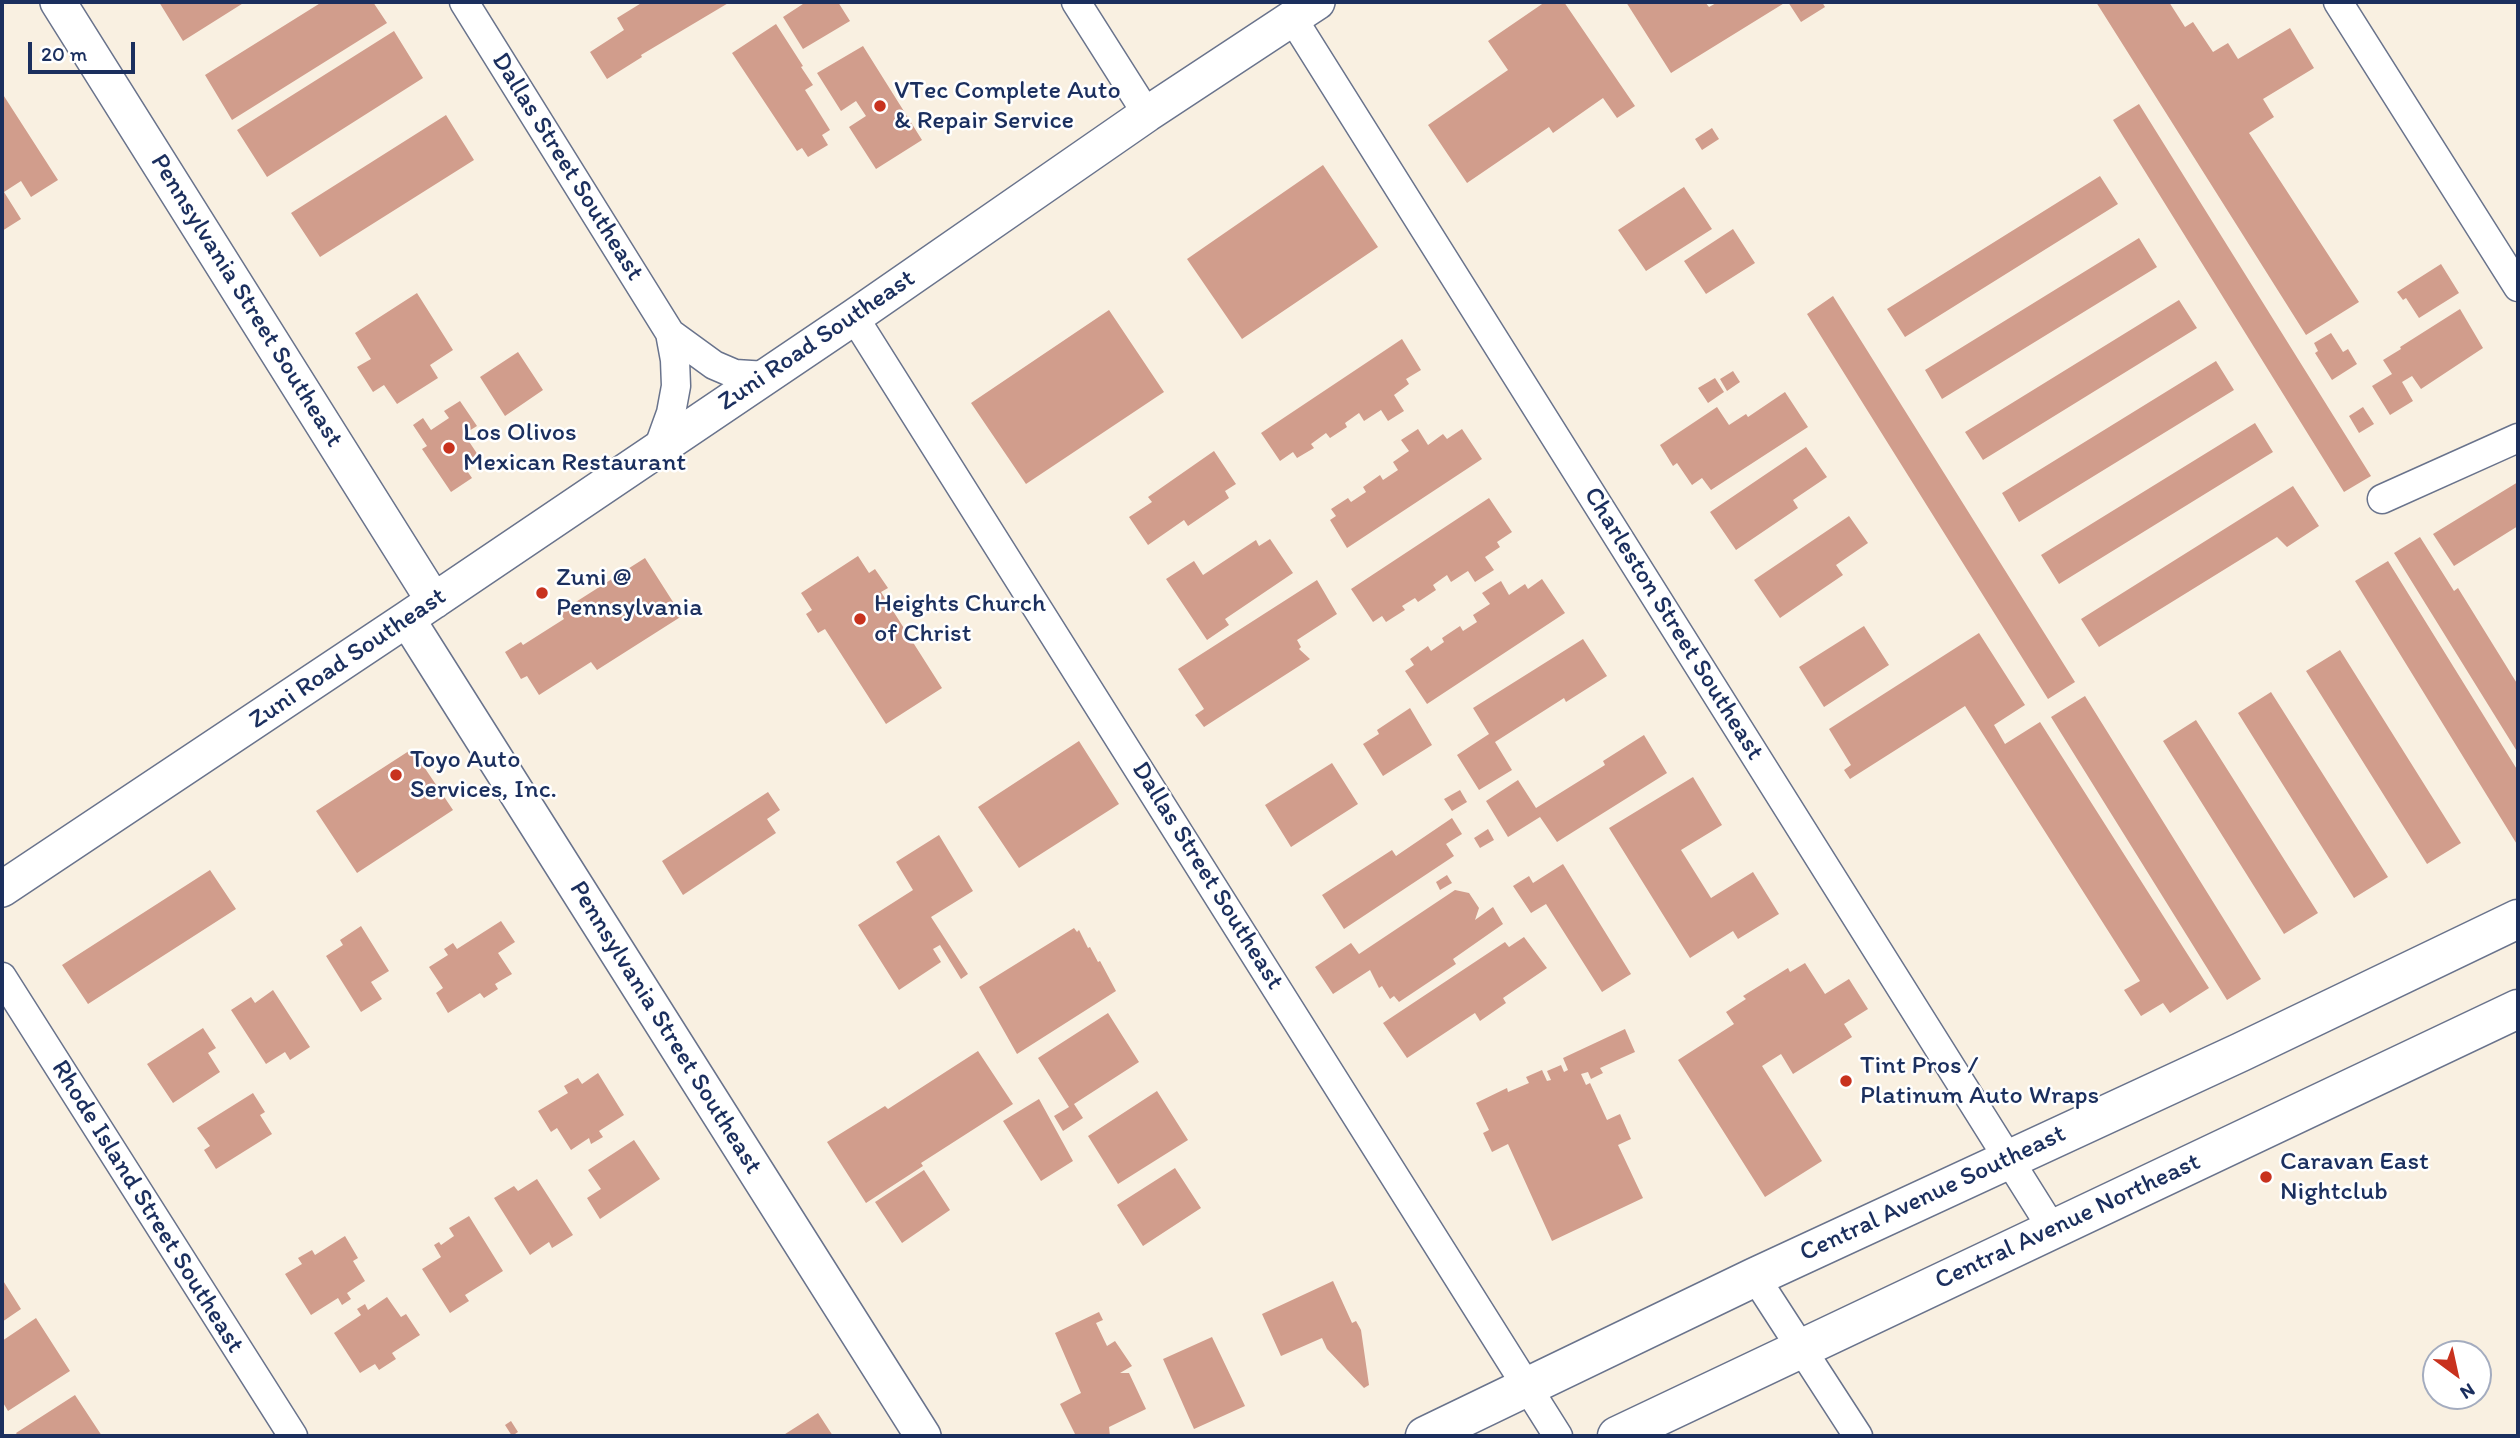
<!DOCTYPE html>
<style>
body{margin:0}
#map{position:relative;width:2520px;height:1438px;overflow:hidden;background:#f9f0e1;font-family:Itim,sans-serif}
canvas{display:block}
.frame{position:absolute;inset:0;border:4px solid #1b2f5e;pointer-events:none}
.north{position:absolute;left:2422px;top:1340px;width:70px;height:70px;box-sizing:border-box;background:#fff;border:2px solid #a4acbf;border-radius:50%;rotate:147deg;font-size:19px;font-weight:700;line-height:28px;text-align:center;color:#1b2f5e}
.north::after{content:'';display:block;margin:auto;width:24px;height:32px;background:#c8321e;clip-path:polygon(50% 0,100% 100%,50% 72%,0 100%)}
.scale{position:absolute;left:28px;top:42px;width:107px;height:32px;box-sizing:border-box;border:4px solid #1b2f5e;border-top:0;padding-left:9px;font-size:21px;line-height:24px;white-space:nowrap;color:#1b2f5e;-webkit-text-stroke:5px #fff;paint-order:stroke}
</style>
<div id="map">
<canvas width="2520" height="1438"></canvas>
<div class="frame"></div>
<div class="north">N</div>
<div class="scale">20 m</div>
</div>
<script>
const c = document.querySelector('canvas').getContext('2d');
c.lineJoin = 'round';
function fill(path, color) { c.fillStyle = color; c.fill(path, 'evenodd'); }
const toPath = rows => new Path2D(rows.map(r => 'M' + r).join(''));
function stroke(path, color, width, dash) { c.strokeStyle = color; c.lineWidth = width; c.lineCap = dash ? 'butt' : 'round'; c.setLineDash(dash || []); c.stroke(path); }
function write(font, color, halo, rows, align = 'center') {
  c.font = font + ' Itim,sans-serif'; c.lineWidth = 5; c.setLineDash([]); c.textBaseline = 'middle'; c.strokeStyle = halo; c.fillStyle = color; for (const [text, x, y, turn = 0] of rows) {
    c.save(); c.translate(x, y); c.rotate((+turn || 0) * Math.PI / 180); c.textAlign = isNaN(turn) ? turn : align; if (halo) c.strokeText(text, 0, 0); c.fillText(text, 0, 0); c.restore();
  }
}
fill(toPath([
 [159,2,245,2,183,41],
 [322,2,373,2,387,23,232,120,205,75],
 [643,2,730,2,641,55,642,57,607,79,590,52,624,30,617,18],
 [806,2,838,2,850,21,803,49,783,17],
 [1545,2,1564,2,1635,106,1617,118,1603,98,1553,133,1549,127,1467,183,1428,125,1508,70,1488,41],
 [1626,2,1705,2,1709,7,1718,2,1786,2,1671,73],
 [1788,2,1822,2,1825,7,1801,22],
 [2096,2,2169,2,2185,27,2193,22,2213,52,2228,43,2238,59,2290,28,2314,68,2263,99,2274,117,2249,133,2359,302,2306,335],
 [776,24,803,66,801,67,813,85,805,90,830,130,822,135,828,145,808,157,802,148,797,151,732,53],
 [394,31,423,78,267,177,237,130],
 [863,46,922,140,876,169,849,127,866,116,856,101,841,111,817,73],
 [2,93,58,180,31,197,21,181,4,192,21,219,2,231],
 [2139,104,2371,476,2344,492,2113,120],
 [446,115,474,160,320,257,291,213],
 [1712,128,1719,139,1702,150,1695,139],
 [1323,165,1378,247,1242,339,1187,259],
 [2100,176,2118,204,1905,337,1887,309],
 [1684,187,1712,229,1646,271,1618,230],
 [1733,229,1755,263,1706,294,1684,261],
 [2139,238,2157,267,1942,399,1925,370],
 [2441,264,2459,293,2419,318,2406,298,2403,300,2397,292],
 [417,293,453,350,430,365,438,378,397,404,384,385,373,392,357,367,371,359,355,333],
 [1833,296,2075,682,2048,699,1807,314],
 [2179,300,2197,328,1983,460,1965,432],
 [2460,309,2483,348,2421,389,2412,376,2402,382,2413,401,2390,415,2372,386,2392,374,2383,360,2401,349,2400,347],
 [1109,310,1164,392,1026,484,971,403],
 [2331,333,2343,352,2348,349,2357,364,2332,380,2315,353,2318,351,2314,343],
 [1402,339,1421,370,1406,379,1409,384,1394,395,1404,411,1388,421,1381,410,1364,421,1359,413,1345,423,1347,427,1330,438,1326,433,1311,444,1314,448,1297,458,1293,452,1280,461,1261,433],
 [518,352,543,390,505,416,480,377],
 [2216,361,2234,390,2019,522,2002,493],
 [1733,371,1740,382,1727,391,1720,379],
 [1715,378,1724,392,1708,403,1698,388],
 [1785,392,1808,427,1711,490,1702,478,1692,485,1677,463,1673,466,1660,445,1717,407,1729,425,1746,414,1748,417],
 [460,401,477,426,464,434,480,458,465,468,472,478,451,492,422,449,427,446,413,425,423,418,431,430,449,418,444,411],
 [2363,407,2374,424,2359,433,2349,416],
 [2255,423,2273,452,2059,584,2041,555],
 [1418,429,1428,445,1443,434,1447,439,1462,429,1482,459,1347,548,1330,520,1336,516,1331,509,1348,498,1351,502,1366,492,1363,487,1380,475,1383,480,1398,470,1393,462,1409,451,1401,440],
 [1806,447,1827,477,1793,500,1798,508,1736,550,1710,512],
 [1214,451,1236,484,1225,491,1229,498,1188,526,1184,520,1148,545,1129,517,1152,502,1148,497],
 [2518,482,2518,526,2454,566,2433,534],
 [2293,486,2319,526,2287,547,2277,537,2099,647,2081,619],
 [1489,498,1512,532,1497,542,1500,547,1485,557,1494,570,1475,582,1468,571,1451,582,1447,575,1433,585,1436,590,1418,602,1415,598,1402,606,1405,610,1386,622,1382,616,1373,622,1351,589],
 [1849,516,1868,543,1836,565,1843,575,1780,618,1754,580],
 [2420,537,2454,591,2458,588,2518,685,2518,753,2394,553],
 [1270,539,1293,573,1225,619,1229,625,1207,640,1166,579,1194,561,1203,575,1256,540,1259,546],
 [858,556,869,573,875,569,888,588,881,592,942,688,886,724,825,629,818,633,806,614,812,610,801,593],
 [645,558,682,616,597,670,591,662,539,695,527,676,521,679,505,652,521,642,523,645,564,619,560,612],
 [2388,561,2518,771,2518,846,2355,581],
 [1542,579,1565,613,1427,704,1405,671,1414,665,1410,659,1428,646,1431,651,1444,642,1442,638,1460,626,1463,631,1477,622,1473,615,1490,604,1482,593,1501,581,1509,595,1525,584,1528,589],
 [1317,580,1337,614,1297,640,1301,647,1299,649,1310,659,1204,727,1195,715,1204,709,1178,669],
 [1864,626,1889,665,1824,707,1799,667],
 [1979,633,2025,705,1994,725,2005,744,2040,722,2209,988,2170,1013,2163,1003,2141,1016,2124,990,2140,981,1965,706,1850,779,1844,770,1851,765,1829,729],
 [1583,639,1607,676,1566,702,1564,698,1495,742,1512,770,1479,790,1457,755,1489,734,1473,708],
 [2340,650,2461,843,2427,864,2306,671],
 [2271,692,2388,877,2354,898,2238,713],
 [2085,696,2261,979,2227,1000,2051,717],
 [1410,708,1432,745,1383,776,1363,744,1379,734,1377,730],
 [2196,720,2318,913,2284,934,2163,741],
 [1644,735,1667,773,1557,842,1540,817,1508,837,1486,801,1518,780,1536,808,1605,765,1603,761],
 [1079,741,1119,804,1019,868,978,807],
 [412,749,453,810,357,873,316,811],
 [1332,763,1358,804,1291,847,1265,805],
 [1693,777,1722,825,1681,850,1711,898,1753,872,1779,914,1738,939,1733,931,1690,958,1609,828],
 [1460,790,1467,802,1452,811,1444,799],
 [768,792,780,810,767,819,776,833,683,895,662,861],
 [1452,818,1462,834,1446,844,1454,856,1344,929,1322,895,1392,850,1396,856],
 [1488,829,1494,840,1480,848,1474,838],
 [939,835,973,891,931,917,968,974,961,979,940,945,933,949,941,962,899,990,858,925,913,890,896,862],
 [1563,864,1631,974,1602,992,1546,904,1531,913,1513,886,1529,876,1533,883],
 [210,870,236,909,88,1004,62,965],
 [1447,875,1452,883,1440,890,1436,882],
 [1455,890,1469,893,1479,908,1475,920,1493,907,1503,924,1453,959,1456,964,1399,1002,1394,996,1390,999,1382,986,1379,988,1370,970,1333,994,1315,967,1351,943,1359,954],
 [501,921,515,942,498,953,512,974,495,984,498,989,484,998,480,993,448,1013,436,993,443,988,429,967,448,955,444,949,453,943,457,949],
 [361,926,389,971,371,982,382,999,361,1012,326,956,343,945,340,940],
 [1074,928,1077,932,1079,930,1088,948,1090,947,1098,962,1100,961,1116,991,1017,1054,979,987],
 [1524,937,1547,968,1503,998,1506,1003,1480,1021,1475,1013,1407,1058,1383,1023,1505,942,1509,947],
 [1805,963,1825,994,1849,979,1868,1009,1844,1024,1852,1037,1793,1074,1781,1054,1762,1066,1822,1161,1765,1197,1678,1060,1734,1024,1726,1012,1746,999,1743,996,1788,968,1790,972],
 [273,990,310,1047,290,1060,285,1052,266,1064,231,1010,251,997,255,1003],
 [1108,1013,1139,1062,1074,1104,1083,1118,1063,1131,1054,1116,1069,1107,1038,1058],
 [203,1028,216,1048,208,1053,220,1072,173,1103,147,1064],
 [1625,1029,1635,1052,1600,1068,1603,1073,1591,1079,1588,1072,1581,1074,1586,1085,1590,1083,1607,1120,1620,1114,1631,1139,1618,1145,1643,1198,1552,1241,1508,1144,1492,1152,1483,1133,1489,1130,1476,1103,1507,1088,1508,1092,1529,1083,1526,1077,1542,1070,1547,1081,1551,1080,1547,1071,1561,1065,1564,1072,1568,1070,1563,1058],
 [978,1051,1013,1104,921,1163,923,1166,866,1203,827,1142,885,1106,888,1109],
 [598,1073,624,1115,599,1131,603,1137,591,1144,589,1138,571,1150,557,1128,551,1132,538,1111,568,1093,564,1086,578,1078,582,1084],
 [1157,1091,1188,1140,1118,1184,1088,1136],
 [253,1093,265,1112,260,1115,272,1134,216,1169,204,1150,210,1146,197,1128],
 [1039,1099,1073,1161,1041,1181,1003,1121],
 [634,1140,660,1179,600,1219,587,1198,601,1189,588,1170],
 [1175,1168,1201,1208,1143,1246,1117,1205],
 [924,1170,950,1210,902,1243,875,1202],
 [537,1179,573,1235,552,1248,549,1242,530,1255,494,1198,514,1186,518,1191],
 [469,1216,503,1271,465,1295,469,1301,450,1313,422,1269,441,1257,434,1245,439,1242,441,1245,454,1236,449,1228],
 [345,1236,358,1258,353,1261,365,1281,347,1293,351,1299,342,1305,338,1298,311,1315,285,1274,302,1264,298,1258,312,1250,315,1255],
 [2,1279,21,1309,2,1322],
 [1333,1281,1352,1323,1356,1321,1361,1330,1369,1385,1364,1388,1327,1349,1322,1338,1281,1356,1262,1314],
 [387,1297,401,1317,406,1314,420,1335,392,1353,396,1359,379,1370,375,1364,360,1373,334,1333,361,1315,357,1309,365,1304,368,1310],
 [1099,1312,1103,1320,1096,1323,1107,1346,1115,1341,1132,1366,1120,1373,1129,1373,1146,1409,1109,1427,1110,1436,1076,1436,1060,1404,1081,1393,1055,1333],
 [36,1318,70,1371,8,1411,2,1401,2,1341],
 [1212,1337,1245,1406,1194,1429,1163,1359],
 [75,1395,102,1436,18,1436,16,1433],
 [818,1413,833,1436,782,1436],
 [511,1421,518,1432,512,1436,505,1425]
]), '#d19d8c');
const minor = toPath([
 [464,2,670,333,675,360,676,386,671,413,658,449],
 [1076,2,1147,114],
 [2338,2,2518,287],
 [1293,19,2053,1230],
 [854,317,1558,1436],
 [670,333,714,365,735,374,767,376],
 [2382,499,2518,438],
 [2,977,293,1436],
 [1755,1277,1858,1436]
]);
const tertiary = toPath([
 [58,2,434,601],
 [407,619,923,1436],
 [2,889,407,619,854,317,1147,114,1317,2]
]);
const primary = toPath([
 [1425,1436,1755,1277,2241,1052,2518,919],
 [1617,1436,2518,1009]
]);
stroke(minor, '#69738c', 31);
stroke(tertiary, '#69738c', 38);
stroke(primary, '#69738c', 41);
stroke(minor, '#fff', 28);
stroke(tertiary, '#fff', 35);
stroke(primary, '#fff', 38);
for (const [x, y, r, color] of [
 [880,106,7,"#c8321e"],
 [449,448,7,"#c8321e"],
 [542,593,7,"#c8321e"],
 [860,619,7,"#c8321e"],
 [396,775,7,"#c8321e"],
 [1846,1081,7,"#c8321e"],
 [2266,1177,7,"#c8321e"]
]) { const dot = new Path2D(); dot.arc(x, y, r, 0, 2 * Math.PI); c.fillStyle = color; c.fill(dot); stroke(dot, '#fff', 2.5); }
write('26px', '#1b2f5e', '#fff', [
 ["VTec Complete Auto",894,91],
 ["& Repair Service",894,121],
 ["Los Olivos",463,433],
 ["Mexican Restaurant",463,463],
 ["Zuni @",556,578],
 ["Pennsylvania",556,608],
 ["Heights Church",874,604],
 ["of Christ",874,634],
 ["Toyo Auto",410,760],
 ["Services, Inc.",410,790],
 ["Tint Pros /",1860,1066],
 ["Platinum Auto Wraps",1860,1096],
 ["Caravan East",2280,1162],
 ["Nightclub",2280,1192]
], 'left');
write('26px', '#1b2f5e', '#fff', [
 ["Dallas Street Southeast",567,167,58],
 ["Pennsylvania Street Southeast",246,301,58],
 ["Zuni Road Southeast",817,341,-34],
 ["Charleston Street Southeast",1673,624,58],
 ["Zuni Road Southeast",348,659,-34],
 ["Dallas Street Southeast",1207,876,58],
 ["Pennsylvania Street Southeast",665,1028,58],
 ["Central Avenue Southeast",1933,1194,-25],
 ["Rhode Island Street Southeast",147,1207,58],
 ["Central Avenue Northeast",2068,1222,-25]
]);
</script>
